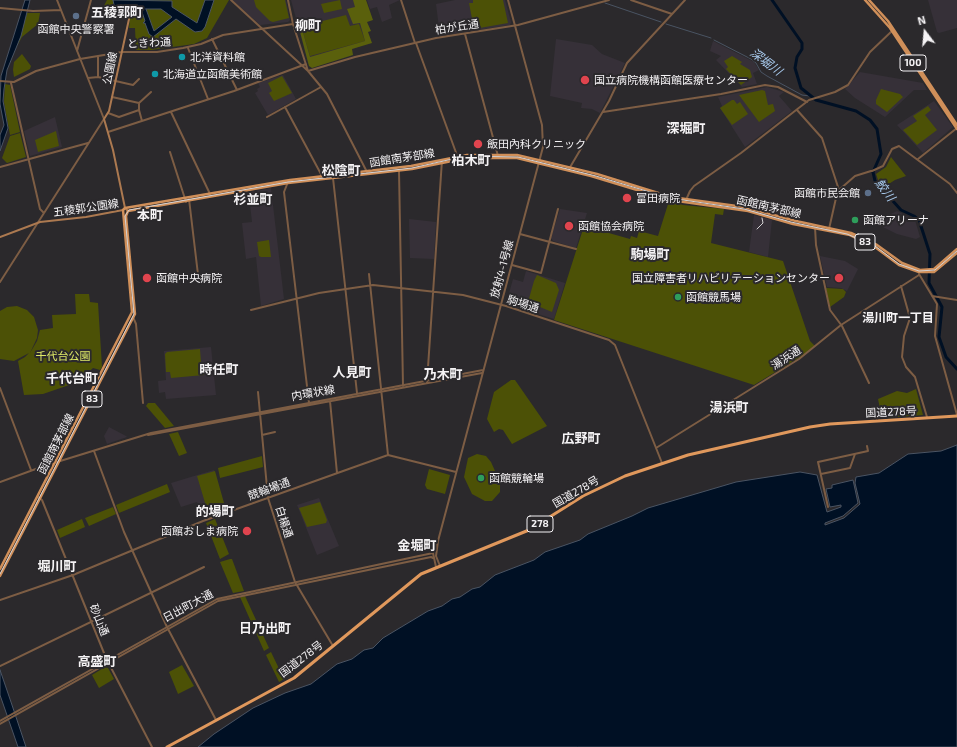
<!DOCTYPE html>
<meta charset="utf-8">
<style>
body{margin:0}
#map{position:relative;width:957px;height:747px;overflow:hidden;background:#2b292c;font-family:"Exo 2",sans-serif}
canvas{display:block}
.north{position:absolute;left:905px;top:12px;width:40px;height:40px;-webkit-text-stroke:3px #2b292c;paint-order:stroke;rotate:344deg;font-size:11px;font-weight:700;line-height:16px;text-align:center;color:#f5f3f5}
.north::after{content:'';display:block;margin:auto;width:14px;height:18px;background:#f5f3f5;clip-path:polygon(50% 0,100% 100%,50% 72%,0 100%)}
</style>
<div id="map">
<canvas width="957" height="747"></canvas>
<div class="north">N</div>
</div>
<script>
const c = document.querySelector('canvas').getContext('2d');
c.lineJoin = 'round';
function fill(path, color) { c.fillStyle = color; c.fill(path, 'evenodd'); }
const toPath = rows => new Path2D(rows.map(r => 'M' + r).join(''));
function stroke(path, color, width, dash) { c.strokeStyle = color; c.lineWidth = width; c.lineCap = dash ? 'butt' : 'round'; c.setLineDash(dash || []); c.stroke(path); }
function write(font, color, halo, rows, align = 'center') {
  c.font = font + ' "Exo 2","Noto Sans JP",sans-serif'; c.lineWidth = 4; c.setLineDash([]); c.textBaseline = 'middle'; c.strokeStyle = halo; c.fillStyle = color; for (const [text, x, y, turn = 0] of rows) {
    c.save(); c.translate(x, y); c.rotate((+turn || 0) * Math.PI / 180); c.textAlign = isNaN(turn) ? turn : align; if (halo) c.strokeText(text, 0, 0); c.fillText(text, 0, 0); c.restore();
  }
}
fill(toPath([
 [232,0,286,0,290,20,288,22,260,25],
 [291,0,355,0,368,43,309,66],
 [367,0,400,0,389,5,392,18,382,22,377,7,370,9],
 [455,0,505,0,511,22,510,25,440,36,436,4],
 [928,0,957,0,957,28,939,33,937,32],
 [556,39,592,45,602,54,625,63,600,113,592,109,581,108,582,103,550,96],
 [713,41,754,62,759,70,753,73,757,84,742,87,716,60,721,56,710,51],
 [860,72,923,83,927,90,914,90,885,117,855,98,845,89],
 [283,75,296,99,268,115,255,93,258,91,257,89,260,87,258,83],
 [767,87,784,92,779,96,792,111,745,147,720,108,722,106,718,97],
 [934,101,953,127,923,153,897,125],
 [55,117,62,147,30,156,24,131],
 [271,188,284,299,261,306,256,257,246,259,242,223,252,222,249,196,251,195,251,192],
 [560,209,587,213,576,248,553,241,551,238],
 [897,211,915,220,920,237,916,239,897,234,883,227,889,215],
 [754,215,772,220,768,257,749,252],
 [409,219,436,222,434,259,410,258],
 [820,256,845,261,858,269,847,291,841,288,827,287],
 [526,271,565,283,554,319,506,304,513,279,523,282],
 [211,347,216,395,166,399,165,392,159,393,158,381,166,380,164,351],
 [109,427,126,436,127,437,107,444,104,436],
 [214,470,226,511,204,519,197,502,181,507,171,483],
 [319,498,339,546,317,555,297,505]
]), '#363038');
fill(toPath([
 [107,0,229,0,207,38,194,44,151,50,136,50,135,28,129,28,130,19,98,17],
 [254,0,285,0,289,18,273,22,270,21,256,7],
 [340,0,342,9,324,13,321,4],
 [473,0,503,0,508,23,474,29,469,3,473,3],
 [27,13,40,13,38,24,22,37,16,48],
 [346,15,350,26,359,24,365,41,310,56,302,29,303,26],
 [22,54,31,66,30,69,14,77,13,70,14,62],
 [732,56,742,62,740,64,750,70,752,77,741,85,726,69,728,67,724,61],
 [282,76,292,93,274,101,269,93,272,91,268,83],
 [5,84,10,85,20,132,10,135,4,102],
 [881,89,900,94,903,97,887,112,876,104,876,100],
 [762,90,765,91,768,105,773,104,775,111,759,122,739,95],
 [732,100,734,100,737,104,740,102,748,114,732,125,720,108],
 [928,106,931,110,925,115,937,130,917,145,903,130,917,121,913,116],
 [56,131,59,146,38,152,35,140],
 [20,133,26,157,7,163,2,158,10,136],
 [891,157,906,176,895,180,884,187,878,180,876,174,886,167],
 [669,201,683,205,724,209,723,215,715,214,711,243,783,261,810,341,815,346,805,354,754,385,554,320,584,226,630,239,631,236,637,238,639,231,658,236],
 [269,240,271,257,261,257,259,256,257,242],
 [537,275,556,283,559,290,552,312,528,302,534,281],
 [826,288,843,289,846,292,844,297,830,307],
 [75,294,89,294,90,302,98,303,102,367,100,370,93,368,78,382,43,394,24,395,18,361,25,357,29,353,14,361,0,359,0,311,7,307,17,306,27,310,34,317,38,330,37,338,30,353,37,341,40,330,53,328,52,315,76,314],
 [200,349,201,363,207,363,207,373,203,373,204,375,171,378,170,372,166,372,165,354,167,352],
 [511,380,515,380,547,426,512,444,503,430,499,429,494,432,487,419,494,392],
 [916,389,923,415,882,418,878,399,897,391,907,393],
 [148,403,155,403,174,426,165,428,146,406],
 [178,432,187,453,179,456,169,434],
 [477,454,486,456,491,462,500,482,500,492,492,501,485,501,472,494,464,477,468,458],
 [262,456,263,467,220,478,218,468],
 [429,469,450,475,445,494,427,489,425,485],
 [215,471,226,510,209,516,197,476],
 [167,484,170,492,119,513,116,505],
 [320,502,327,520,326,523,307,527,299,508],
 [113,507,116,514,89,526,85,518],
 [82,519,85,527,60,538,57,530],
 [215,519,229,554,220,559,206,523],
 [230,559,232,559,244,591,233,593,220,562],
 [245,596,269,648,264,651,240,597],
 [271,652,284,679,279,682,266,655],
 [182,665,194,686,178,694,169,672],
 [105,667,108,668,114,679,99,688,92,675]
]), '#4c5106');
fill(toPath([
 [353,0,366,0,373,20,367,22,371,31,368,32,372,43,352,49,353,55,312,68,309,66,298,24,318,19,319,21,303,25,302,29,310,57,365,41,360,23,353,24,347,9,355,7]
]), '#5a600c');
const water = toPath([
 [25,0,30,0,21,36,7,70,4,89,3,101,8,128,0,151,0,135,4,125,0,104,1,76,25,0],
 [113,0,172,1,172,7,197,23,205,0,214,0,205,27,202,31,195,32,176,19,153,37,149,34,145,23,143,23,145,21,141,9,118,9,114,5,113,0],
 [146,9,161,9,172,17,154,31,146,9],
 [957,445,957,747,198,747,214,734,253,708,285,693,311,684,337,664,352,659,364,650,373,648,383,638,428,611,442,606,452,599,460,597,472,589,480,587,495,575,534,560,545,552,580,540,588,534,632,516,648,508,736,482,800,472,817,475,827,512,841,507,841,505,830,507,826,489,832,488,832,485,853,480,858,503,843,516,825,523,825,525,844,518,860,504,855,483,856,477,879,473,908,454,941,451,957,445],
 [0,670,12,705,26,747,18,747,0,695,0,670]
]);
fill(water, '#001024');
stroke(water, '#4a5463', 1);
stroke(toPath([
 [605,3,661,22],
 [666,24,711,38],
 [714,40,751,59,756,63,761,72,767,76,802,95,810,96]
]), '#4a5463', 1);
stroke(toPath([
 [772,0,802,43,802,49,797,57,795,68,801,88,816,100,856,111,870,120,877,129,881,154,873,172,875,181,901,210,914,216,919,220,930,254,929,283,942,307,939,337,946,357,957,369]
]), '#001024', 3);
stroke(toPath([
 [231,0,308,71,355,57,436,38,518,25,609,0],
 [288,0,293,24,308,71,327,94,368,174],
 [401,0,415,43],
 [631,0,672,14],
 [0,8,33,11,61,10],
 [465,34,498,156],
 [212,39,237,90],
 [416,43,458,158],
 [188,48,208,99],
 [77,51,91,0],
 [98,77,98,56],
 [88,78,98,77,133,85,139,79],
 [0,81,14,82,36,71,80,59,122,52,157,52,183,48,201,44,223,35,293,24],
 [11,83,40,209,44,213],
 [112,97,139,103],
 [285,107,322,176],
 [797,110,822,138,839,190],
 [171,112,210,194],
 [603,112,721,94,765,85,778,87,807,102],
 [108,113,119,117,139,110],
 [267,117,321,87],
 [142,121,139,110,139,103,151,92],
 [108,132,234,91,306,64],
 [170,152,186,202],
 [918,159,957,128],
 [0,167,88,143],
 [569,169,609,101,627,63,685,0],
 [399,171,403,386],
 [872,171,883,166,892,149,899,146,950,184,957,193],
 [333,178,357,393],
 [288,182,284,192,309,403],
 [189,199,199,283],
 [686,200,690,191,694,186,741,153,809,100,835,92,848,85,870,52,893,30],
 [815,227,816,245,830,310,842,326,869,383],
 [829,229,836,198,839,190,855,176,871,171],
 [520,234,576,249],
 [512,265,541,273,558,209],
 [369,274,388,455],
 [919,274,937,304,935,336,957,415],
 [0,282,104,119,57,0],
 [901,286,910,318,904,336,902,357,906,367,915,377,927,417],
 [932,296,957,300],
 [251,310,319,293,373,285,463,295,506,306,609,340,615,345,662,463],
 [133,317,136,324,143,403],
 [427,382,442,160],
 [0,388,31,470],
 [258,392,268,498,295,582,333,646],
 [330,401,337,473],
 [148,435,482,373],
 [262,435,275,432],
 [656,448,799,359,841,325,919,275],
 [94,451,124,532,151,592,167,627,216,720],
 [821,474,850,468,855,454],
 [0,482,44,466,151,433,483,370],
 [38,497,42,500,106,658,152,747],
 [828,507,818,462,868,451,867,446],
 [440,566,436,556,438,541,543,147,542,125,508,0],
 [436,567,433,553,436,545],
 [0,600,73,575,203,521,388,455,456,472],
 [0,666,204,567],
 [0,721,217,599,433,553],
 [0,724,218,601,431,557,433,558]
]), '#7d5d44', 2);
stroke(toPath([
 [128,211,125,208,113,150,104,119,109,111,129,19],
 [0,237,40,222,86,217,123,210]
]), '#ac7950', 2);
stroke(toPath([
 [865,0,890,28,957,129],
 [869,0,888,21,957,125],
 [0,569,132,312,123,210,125,208,290,180,411,166,467,155,517,155,597,174,671,197,744,207,796,221,851,233,877,245,902,263,920,270,934,269,957,249],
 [0,576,135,314,126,216,128,211,288,183,412,169,467,158,517,158,591,176,670,200,748,211,793,224,850,235,875,247,899,265,919,272,934,272,957,253]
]), '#d08f59', 2.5);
stroke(toPath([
 [167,747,294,678,421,574,529,530,583,496,625,476,688,455,810,427,830,424,957,416]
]), '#e0985c', 3);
stroke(toPath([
 [757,229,763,223,762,218],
 [0,574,134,314,125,216,129,210,288,182,412,168,466,156,518,157,596,176,670,198,744,209,791,222,847,234,875,246,899,264,919,271,935,270,957,251]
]), '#d4d2d4', 1);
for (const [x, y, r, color] of [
 [76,16,4,"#5c6f8a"],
 [182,57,4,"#0f9aa8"],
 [155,74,4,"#0f9aa8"],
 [585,80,5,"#e0444e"],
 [478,144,5,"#e0444e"],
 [868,193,4,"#5c6f8a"],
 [627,198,5,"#e0444e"],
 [855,220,4,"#2e9e5b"],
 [569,226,5,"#e0444e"],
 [147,278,5,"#e0444e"],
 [839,278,5,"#e0444e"],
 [678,297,4,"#2e9e5b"],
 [481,478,4,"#2e9e5b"],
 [247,531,5,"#e0444e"]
]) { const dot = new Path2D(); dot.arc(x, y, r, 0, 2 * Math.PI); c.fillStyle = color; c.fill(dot); stroke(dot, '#2b292c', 1.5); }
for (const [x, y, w] of [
 [913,63,26],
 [865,242,20],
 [92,399,20],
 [540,524,26]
]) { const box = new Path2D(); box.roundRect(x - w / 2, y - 8, w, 16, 3); c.fillStyle = '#2b292c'; c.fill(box); stroke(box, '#f5f3f5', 1); }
write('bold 10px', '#f5f3f5', null, [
 ["100",913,63],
 ["83",865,242],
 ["83",92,399],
 ["278",540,524]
]);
write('11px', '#f5f3f5', '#2b292c', [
 ["柏が丘通",457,27,-9],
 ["ときわ通",149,43,-3],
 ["公園線",110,68,-78],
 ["函館南茅部線",402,158,-9],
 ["函館南茅部線",769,207,13],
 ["五稜郭公園線",86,208,-8],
 ["放射4-1号線",502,269,-75],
 ["駒場通",523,304,18],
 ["湯浜通",786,358,-33],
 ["内環状線",313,393,-10],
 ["国道278号",891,412,-3],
 ["函館南茅部線",56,444,-63],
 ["競輪場通",269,489,-20],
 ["国道278号",576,492,-30],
 ["白楊通",284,522,72],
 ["日出町大通",188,606,-28],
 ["砂山通",99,620,68],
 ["国道278号",301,659,-37]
]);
write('11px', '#f5f3f5', '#2b292c', [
 ["函館中央警察署",76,29,"center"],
 ["北洋資料館",190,57],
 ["北海道立函館美術館",163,74],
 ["国立病院機構函館医療センター",594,80],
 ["飯田內科クリニック",487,144],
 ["函館市民会館",860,193,"right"],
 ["富田病院",636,198],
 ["函館アリーナ",863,220],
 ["函館協会病院",578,226],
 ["函館中央病院",156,278],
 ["国立障害者リハビリテーションセンター",830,278,"right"],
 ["函館競馬場",686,297],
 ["函館競輪場",489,478],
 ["函館おしま病院",238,531,"right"]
], 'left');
write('11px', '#dee966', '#2b292c', [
 ["千代台公園",63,356]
]);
write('italic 12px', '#a7c9ec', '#2b292c', [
 ["深堀川",766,62,37],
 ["鮫川",885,190,53]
]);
write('bold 12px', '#f5f3f5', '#2b292c', [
 ["湯川町一丁目",898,318]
]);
write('bold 13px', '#f5f3f5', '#2b292c', [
 ["五稜郭町",117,13],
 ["柳町",308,26],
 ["深堀町",686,129],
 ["柏木町",471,161],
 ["松陰町",341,171],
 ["杉並町",253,200],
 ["本町",150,216],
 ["駒場町",650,255],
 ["時任町",219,370],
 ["人見町",352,373],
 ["乃木町",443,375],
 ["千代台町",72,379],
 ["湯浜町",729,408],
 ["広野町",581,439],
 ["的場町",215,512],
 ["金堀町",417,546],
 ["堀川町",57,567],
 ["日乃出町",265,629],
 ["高盛町",97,662]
]);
</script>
